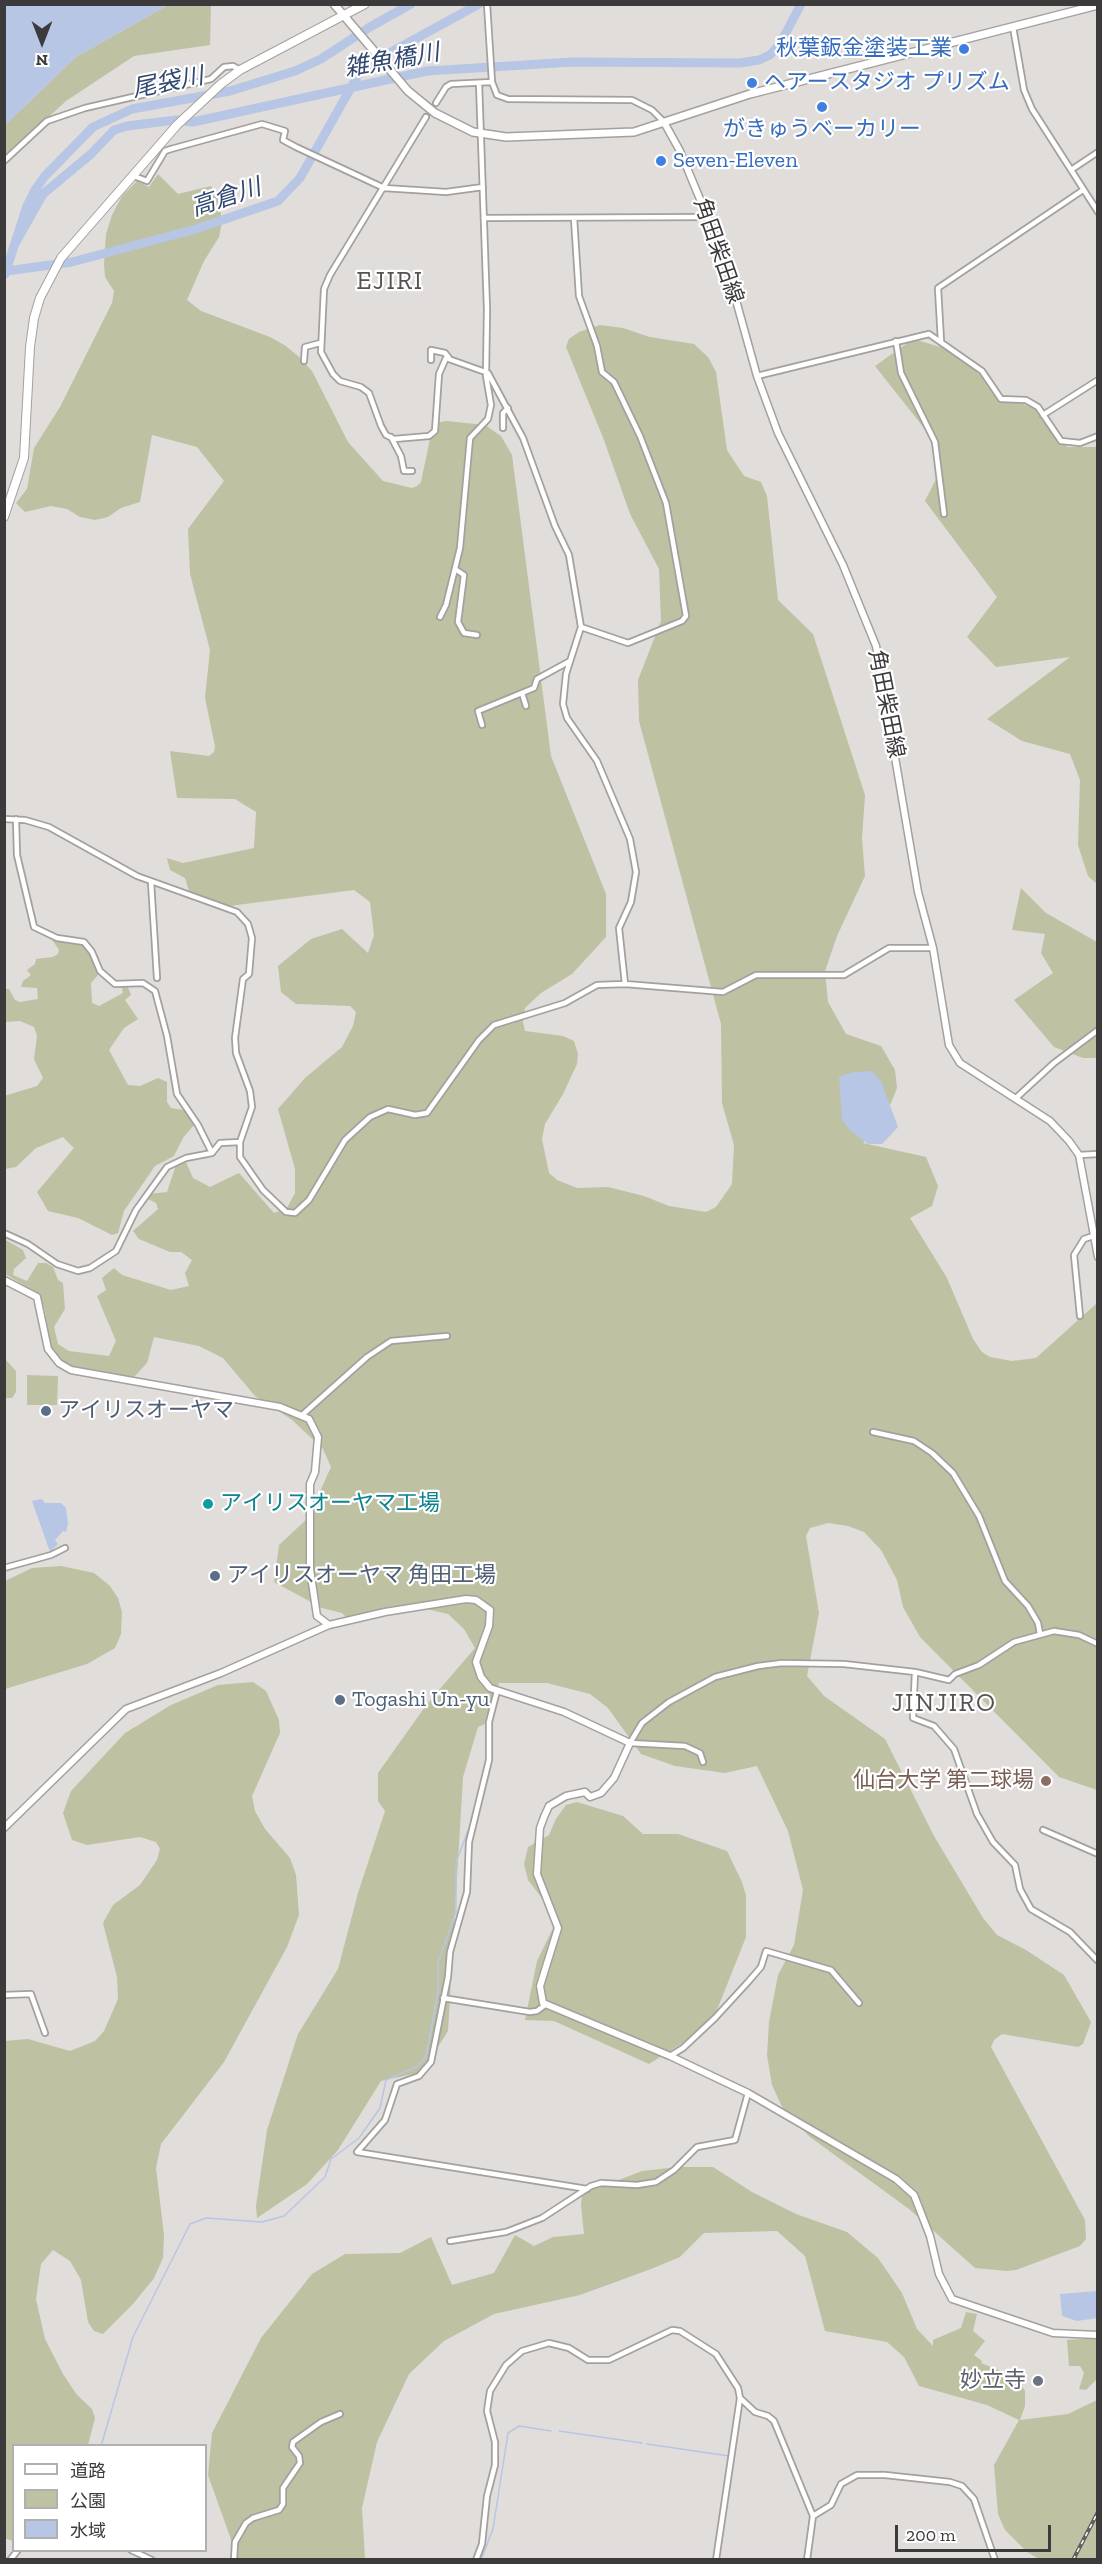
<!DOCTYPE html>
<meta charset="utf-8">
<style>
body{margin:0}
#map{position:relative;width:1102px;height:2564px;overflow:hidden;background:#e1dddb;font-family:"Zilla Slab","Noto Sans JP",serif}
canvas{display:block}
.frame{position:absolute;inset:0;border:6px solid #3c3a3a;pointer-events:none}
.legend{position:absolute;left:12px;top:2444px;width:195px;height:108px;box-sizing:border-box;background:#fff;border:2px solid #b1b0b0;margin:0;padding:8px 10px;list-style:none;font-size:18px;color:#3c3a3a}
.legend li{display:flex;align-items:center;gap:12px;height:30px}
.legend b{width:30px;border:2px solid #b1b0b0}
.north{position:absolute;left:12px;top:12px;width:60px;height:60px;-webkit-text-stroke:4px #fff;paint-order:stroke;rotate:180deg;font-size:16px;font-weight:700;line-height:24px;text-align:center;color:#3c3a3a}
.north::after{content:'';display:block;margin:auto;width:21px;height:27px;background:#3c3a3a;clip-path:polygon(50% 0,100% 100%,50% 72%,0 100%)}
.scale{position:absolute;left:895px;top:2525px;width:156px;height:27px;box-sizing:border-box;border:3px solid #3c3a3a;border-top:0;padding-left:8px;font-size:18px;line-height:21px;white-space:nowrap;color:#3c3a3a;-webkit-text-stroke:4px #fff;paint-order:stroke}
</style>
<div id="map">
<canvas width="1102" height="2564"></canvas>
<div class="frame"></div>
<ul class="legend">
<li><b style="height:8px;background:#fff"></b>道路</li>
<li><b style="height:16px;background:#bec1a2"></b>公園</li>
<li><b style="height:16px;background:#b7c6e4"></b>水域</li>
</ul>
<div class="north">N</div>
<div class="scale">200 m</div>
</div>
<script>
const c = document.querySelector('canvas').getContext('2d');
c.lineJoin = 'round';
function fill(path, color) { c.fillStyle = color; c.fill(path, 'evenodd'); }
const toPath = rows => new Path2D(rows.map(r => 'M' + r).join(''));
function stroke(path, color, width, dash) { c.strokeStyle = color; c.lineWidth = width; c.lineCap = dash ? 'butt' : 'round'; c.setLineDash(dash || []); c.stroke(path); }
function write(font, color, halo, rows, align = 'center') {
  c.font = font + ' "Zilla Slab","Noto Sans JP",serif'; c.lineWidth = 4.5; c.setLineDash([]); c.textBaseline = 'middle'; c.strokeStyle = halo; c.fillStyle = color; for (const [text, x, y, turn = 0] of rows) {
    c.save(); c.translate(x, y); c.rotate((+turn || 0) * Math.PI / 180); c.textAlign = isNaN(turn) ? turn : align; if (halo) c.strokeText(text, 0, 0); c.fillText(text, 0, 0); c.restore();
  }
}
fill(toPath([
 [168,5,211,5,210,45,134,56,66,101,5,157,5,125,76,57],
 [158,174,178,194,211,186,219,201,222,222,219,237,204,261,187,300,201,311,270,337,286,346,299,357,312,371,348,442,383,481,412,488,417,486,421,482,431,434,436,423,446,421,485,425,501,436,512,455,551,756,606,894,606,937,572,974,541,993,525,1008,523,1022,525,1031,563,1036,574,1041,578,1054,577,1064,563,1094,545,1124,542,1139,549,1173,557,1180,577,1188,608,1187,644,1196,669,1206,706,1212,716,1207,732,1184,734,1145,722,1103,721,1024,639,721,638,680,661,621,659,569,630,514,604,440,566,347,569,339,579,332,600,325,623,328,650,337,694,344,708,357,716,372,727,450,744,476,761,482,767,496,778,600,813,634,865,795,862,838,865,876,837,936,825,971,828,1002,846,1034,881,1046,895,1070,897,1088,891,1103,863,1143,926,1157,938,1186,932,1206,910,1218,947,1278,973,1339,982,1352,990,1357,1012,1361,1036,1358,1097,1303,1097,1790,1059,1777,920,1637,903,1607,897,1580,881,1550,864,1532,848,1526,828,1523,810,1528,806,1536,819,1613,807,1676,824,1696,885,1739,934,1836,983,1918,997,1935,1026,1950,1064,1975,1091,2022,1083,2044,1078,2047,1002,2034,994,2040,991,2047,1085,2220,1086,2239,1080,2246,1016,2270,1007,2271,975,2268,909,2209,810,2137,784,2111,772,2085,767,2055,769,2022,778,1975,794,1945,803,1890,788,1831,757,1766,725,1773,675,1766,641,1754,608,1708,590,1694,547,1683,499,1683,489,1722,478,1727,463,1777,448,2031,422,2072,381,2081,338,2150,307,2184,257,2218,256,2206,267,2130,298,2034,338,1969,358,1893,385,1811,378,1801,378,1773,427,1704,475,1648,464,1629,448,1614,418,1607,364,1614,348,1619,342,1613,322,1608,274,1582,279,1545,308,1518,331,1467,323,1449,291,1419,255,1396,223,1358,199,1346,154,1337,147,1363,133,1378,109,1377,71,1369,55,1353,48,1340,45,1310,39,1294,5,1274,4,1239,23,1250,26,1258,14,1269,13,1275,27,1281,38,1263,46,1263,53,1267,58,1280,63,1283,65,1309,54,1327,58,1344,69,1351,109,1356,116,1341,97,1296,106,1290,102,1278,114,1268,122,1275,171,1290,189,1286,185,1273,192,1260,181,1252,170,1252,139,1239,133,1231,158,1209,156,1203,146,1198,148,1194,167,1192,176,1165,186,1162,193,1178,210,1187,239,1173,274,1213,287,1208,295,1193,295,1169,278,1109,305,1078,342,1047,353,1026,356,1012,350,1006,296,1004,281,992,278,966,311,939,342,929,368,953,374,935,370,902,354,890,229,906,189,891,185,878,170,870,167,858,183,863,254,848,256,812,235,799,177,798,170,751,209,756,214,752,215,746,205,698,210,650,190,574,188,529,224,481,197,447,152,435,140,502,121,508,108,517,95,520,80,517,67,509,51,506,25,512,16,503,27,489,34,448,60,407,112,303,114,291,105,277,104,264,106,234,112,215,122,196,137,181,149,187],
 [913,339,954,351,1007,400,1041,409,1067,447,1097,447,1097,884,1088,876,1078,845,1080,780,1070,754,1022,741,987,719,1070,657,996,667,967,637,997,597,925,501,941,469,935,442,875,366],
 [1021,888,1046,913,1097,942,1097,1058,1083,1058,1054,1047,1014,1000,1053,973,1041,953,1045,934,1012,930],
 [51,938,83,943,92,954,98,975,91,983,92,1003,99,1006,123,993,122,988,127,985,131,995,125,1000,138,1019,124,1028,109,1050,128,1085,140,1086,158,1078,167,1082,167,1102,171,1108,184,1110,194,1125,183,1138,174,1156,155,1166,124,1211,118,1233,112,1235,78,1218,48,1211,37,1192,74,1148,63,1137,36,1148,16,1167,5,1169,4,1096,37,1086,43,1078,34,1059,37,1036,34,1027,20,1021,5,1022,5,989,9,989,15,1000,20,1002,38,999,37,988,21,987,23,981,31,975,27,970,35,964,36,959,53,957,58,954,59,950],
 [5,1359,16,1371,16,1392,12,1398,5,1398],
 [27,1375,58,1376,57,1405,27,1405],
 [61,1566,94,1573,110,1586,118,1598,122,1612,121,1634,115,1648,87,1664,5,1689,5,1581,32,1568],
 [253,1682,266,1691,279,1720,280,1733,252,1796,255,1811,265,1829,290,1858,296,1875,299,1915,287,1947,224,2062,161,2144,156,2168,164,2235,163,2258,154,2278,133,2304,103,2334,94,2331,88,2322,81,2280,70,2261,53,2250,41,2264,36,2299,45,2339,63,2374,77,2395,92,2409,95,2418,88,2445,14,2446,13,2541,4,2538,5,2041,28,2039,70,2051,95,2041,104,2031,118,1999,117,1977,103,1923,113,1905,140,1885,157,1860,160,1849,156,1842,140,1837,87,1845,72,1840,63,1813,71,1791,125,1733,171,1705,218,1685],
 [577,1802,623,1816,643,1834,678,1834,727,1851,742,1882,746,1896,746,1937,711,2025,649,2064,554,2021,525,2020,537,1961,555,1924,548,1906,528,1880,524,1864,528,1847,549,1835,556,1819,566,1805],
 [678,2167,713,2167,752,2192,796,2214,847,2232,878,2258,902,2293,917,2329,933,2346,933,2340,961,2328,966,2312,977,2314,973,2331,985,2341,974,2355,982,2361,981,2363,1016,2377,1025,2391,1025,2406,1020,2420,1068,2414,1097,2400,1097,2559,1039,2559,1027,2552,1005,2530,998,2514,994,2465,1019,2420,987,2405,919,2386,904,2357,887,2342,825,2331,805,2256,777,2231,704,2233,680,2257,651,2269,580,2295,494,2314,444,2341,409,2374,377,2442,362,2508,365,2559,232,2559,234,2548,208,2475,212,2433,261,2338,312,2274,345,2254,400,2253,431,2237,452,2285,494,2273,515,2235,534,2246,553,2237,584,2234,581,2205,583,2187,611,2183,642,2171],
 [1097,2338,1097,2379,1086,2390,1079,2389,1084,2373,1080,2366,1069,2366,1067,2340]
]), '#bec1a2');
fill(toPath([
 [5,4,168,4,168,5,76,57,5,125],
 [872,1071,881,1081,898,1127,882,1144,868,1144,850,1130,842,1120,839,1077,853,1072],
 [42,1499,45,1503,61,1503,66,1508,68,1523,66,1532,63,1531,55,1540,58,1544,50,1552,32,1501],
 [1097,2291,1097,2318,1077,2321,1062,2316,1060,2294]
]), '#b7c6e4');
stroke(toPath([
 [487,1724,492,1703],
 [480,1789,483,1776],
 [559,2431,642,2443],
 [647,2444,729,2456],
 [101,2446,133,2337,190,2224,206,2218,262,2222,284,2216,325,2177,331,2159,359,2138,380,2108,386,2080,418,2066,426,2057,438,1991,438,1963,456,1912,456,1862,471,1823],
 [13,2560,22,2550],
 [481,2560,493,2529,508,2433,519,2426,551,2431]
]), '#b7c6e4', 1.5);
stroke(toPath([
 [16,242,43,194,91,154,114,130,127,126,176,120,193,122,427,71,573,62,740,63,759,60,770,55,780,44,801,4],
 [7,271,72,262,196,229,278,201,300,178,362,68,479,4],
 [5,274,27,206,35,190,45,176,93,127,132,109,230,91,295,71,321,59,370,27,411,4]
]), '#b7c6e4', 9);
stroke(toPath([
 [426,117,436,103]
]), '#c0bcbb', 4.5, [4.5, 2]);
const street = toPath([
 [487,4,492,82,497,95,508,99,632,100,652,110,664,122],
 [1013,27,1024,90,1032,109,1098,212],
 [436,103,446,87,451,84,492,82],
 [426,117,330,275,324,289,321,352,333,374,340,381,361,387,369,393,381,426,386,435,394,439,429,436,435,431,439,374,446,358,488,373,523,438,555,526,569,555,581,627,566,674,563,704,567,718,597,761,630,839,636,872,631,902,619,928,625,984,723,992,756,975,844,975,889,948,933,948],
 [4,161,47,121,85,108,211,79,224,67,233,66,240,70],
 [1071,170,1098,152],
 [134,176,147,181,165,151,171,149,262,124,285,131,283,140,296,147,384,188,446,192,483,187],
 [484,218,708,217],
 [574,218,579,296,597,346,602,372,614,382,640,436,666,503,686,616,682,621,628,643,581,627],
 [896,341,901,373,935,442,944,514],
 [941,341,938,288,1083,190],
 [431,360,431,350,445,353,449,358],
 [304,361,305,347,320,343],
 [757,376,929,334,982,371,1001,399,1026,400,1038,407,1061,441,1080,443,1098,436],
 [1043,415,1098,380],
 [503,428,503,413,508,408],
 [391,437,401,456,404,471,412,471],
 [455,569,464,575,458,622,464,633,477,635],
 [440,617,446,605,460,548,470,438,488,419,491,405,486,376,487,309,479,83],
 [522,693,526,706],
 [482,725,478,711,534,688,537,679,570,661],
 [4,819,25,820,49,827,137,876,237,912,248,924,252,938,249,974,243,979,235,1038,236,1053,250,1091,252,1107,240,1142,240,1157,263,1190,286,1212,295,1213,309,1200,345,1140,370,1117,388,1109,415,1115,427,1113,479,1040,494,1025,565,1003,597,985,625,984],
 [16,819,17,855,34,927,57,938,84,942,92,952,100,971,115,984,143,983,155,991,167,1036,177,1094,198,1125,212,1153],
 [151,882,157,978],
 [1016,1098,1054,1063,1098,1030],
 [1079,1155,1098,1154],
 [4,1233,28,1244,57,1264,78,1271,90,1268,116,1251,136,1210,167,1167,186,1158,212,1153,220,1143,240,1142],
 [1080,1316,1074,1255,1084,1239,1093,1236],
 [301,1416,367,1357,391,1341,447,1336],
 [873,1432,914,1441,932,1453,953,1473,979,1516,1005,1581,1028,1606,1038,1623,1040,1634],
 [4,1568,51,1555,65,1548],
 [915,1672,913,1718,934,1726,954,1749,977,1814,993,1842,1015,1865,1020,1889,1031,1909,1070,1932,1098,1961],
 [497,1691,489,1722,489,1760,469,1842,467,1892,450,1952,448,1977,431,2062,419,2076,397,2084,385,2120,357,2152,587,2189],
 [630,1743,642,1723,669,1702,715,1677,758,1666,782,1663,844,1664,915,1672,949,1680,955,1674,979,1665,1014,1642,1054,1631,1079,1635,1098,1644],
 [630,1743,685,1746,700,1753,703,1762],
 [1043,1830,1098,1854],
 [4,1995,31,1994,45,2033],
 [443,1998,530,2012,537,2011,545,2005],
 [670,2056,683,2048,715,2018,748,1982,761,1967,766,1951,831,1970,859,2003],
 [450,2241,506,2232,542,2218,591,2186,601,2183,637,2185,656,2182,674,2170,697,2147,735,2140,748,2093],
 [813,2516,831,2505,841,2484,857,2475,885,2475,950,2482,962,2486,974,2499,995,2560],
 [131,2550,152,2560],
 [10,2560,18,2550],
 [234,2560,235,2542,246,2523,253,2518,279,2510,283,2504,283,2488,300,2463,299,2456,292,2447,293,2442,321,2422,340,2414],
 [476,2560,482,2544,487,2496,495,2465,495,2442,487,2411,490,2391,506,2365,522,2351,549,2343,569,2348,588,2360,609,2360,672,2330,680,2331,716,2354,738,2388,740,2398,755,2412,768,2416,774,2421,813,2516,807,2560],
 [716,2560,740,2398]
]);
const secondary = toPath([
 [665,124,680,151,724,257,757,376,778,433,843,565,876,646,918,892,933,948,949,1045,960,1063,1050,1121,1069,1141,1079,1155,1098,1257],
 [4,1280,37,1297,48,1349,59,1363,71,1370,280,1407,309,1419,318,1437,315,1472,310,1484,310,1569,317,1616,329,1625],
 [4,1828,126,1709,221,1673,329,1625,385,1612,466,1599,476,1600,490,1610,489,1626,476,1662,481,1677,490,1688,564,1712,630,1743,614,1778,601,1793,590,1797,585,1792,566,1796,549,1806,544,1817,540,1828,537,1874,558,1928,540,1986,543,2003,670,2056,748,2093,896,2179,914,2195,930,2236,939,2274,952,2299,1053,2333,1098,2335]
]);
const primary = toPath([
 [334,4,408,91,435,113,473,132,506,137,634,132,750,94,1098,5]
]);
const highway = toPath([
 [4,517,24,458,30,347,34,318,40,298,61,258,177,125,221,84,240,70,365,4]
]);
stroke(street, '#a4a09e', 8);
stroke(secondary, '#a4a09e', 9);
stroke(primary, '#a4a09e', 10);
stroke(highway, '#a4a09e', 10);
stroke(street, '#fff', 4.5);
stroke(secondary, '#fff', 6);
stroke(primary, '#fff', 7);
stroke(highway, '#fff', 8);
const rail = toPath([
 [1073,2560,1098,2512]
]);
stroke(rail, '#62605f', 4);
stroke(rail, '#fff', 1.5, [4.5]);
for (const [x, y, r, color] of [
 [964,49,6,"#3f7fe0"],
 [752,83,6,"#3f7fe0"],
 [822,107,6,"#3f7fe0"],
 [661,161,6,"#3f7fe0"],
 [46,1411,6,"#5c6f8a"],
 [208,1504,6,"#0f9aa8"],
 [215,1576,6,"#5c6f8a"],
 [340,1700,6,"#5c6f8a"],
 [1046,1781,6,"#8d6e63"],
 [1038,2381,6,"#6b7280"]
]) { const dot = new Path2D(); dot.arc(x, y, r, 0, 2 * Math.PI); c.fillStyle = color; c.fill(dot); stroke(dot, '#fff', 2); }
write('22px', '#366cbe', '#fff', [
 ["秋葉鈑金塗装工業",952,49,"right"],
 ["ヘアースタジオ プリズム",764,83],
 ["がきゅうベーカリー",822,130,"center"],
 ["Seven-Eleven",673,161]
], 'left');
write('22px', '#3c3a3a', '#fff', [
 ["角田柴田線",718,251,71],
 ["角田柴田線",886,704,79]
]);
write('22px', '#4e5e75', '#fff', [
 ["アイリスオーヤマ",58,1411],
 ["アイリスオーヤマ 角田工場",227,1576],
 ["Togashi Un-yu",352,1700]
], 'left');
write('22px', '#0d838f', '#fff', [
 ["アイリスオーヤマ工場",220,1504]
], 'left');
write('22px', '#785e54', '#fff', [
 ["仙台大学 第二球場",1034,1781]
], 'right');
write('22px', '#5b616d', '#fff', [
 ["妙立寺",1026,2381]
], 'right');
write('italic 24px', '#324871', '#fff', [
 ["雑魚橋川",392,61,-10],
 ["尾袋川",168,83,-11],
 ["高倉川",226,198,-18]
]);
c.letterSpacing = '1.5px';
write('26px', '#565251', '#fff', [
 ["EJIRI",390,282],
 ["JINJIRO",944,1704]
]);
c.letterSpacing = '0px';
</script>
